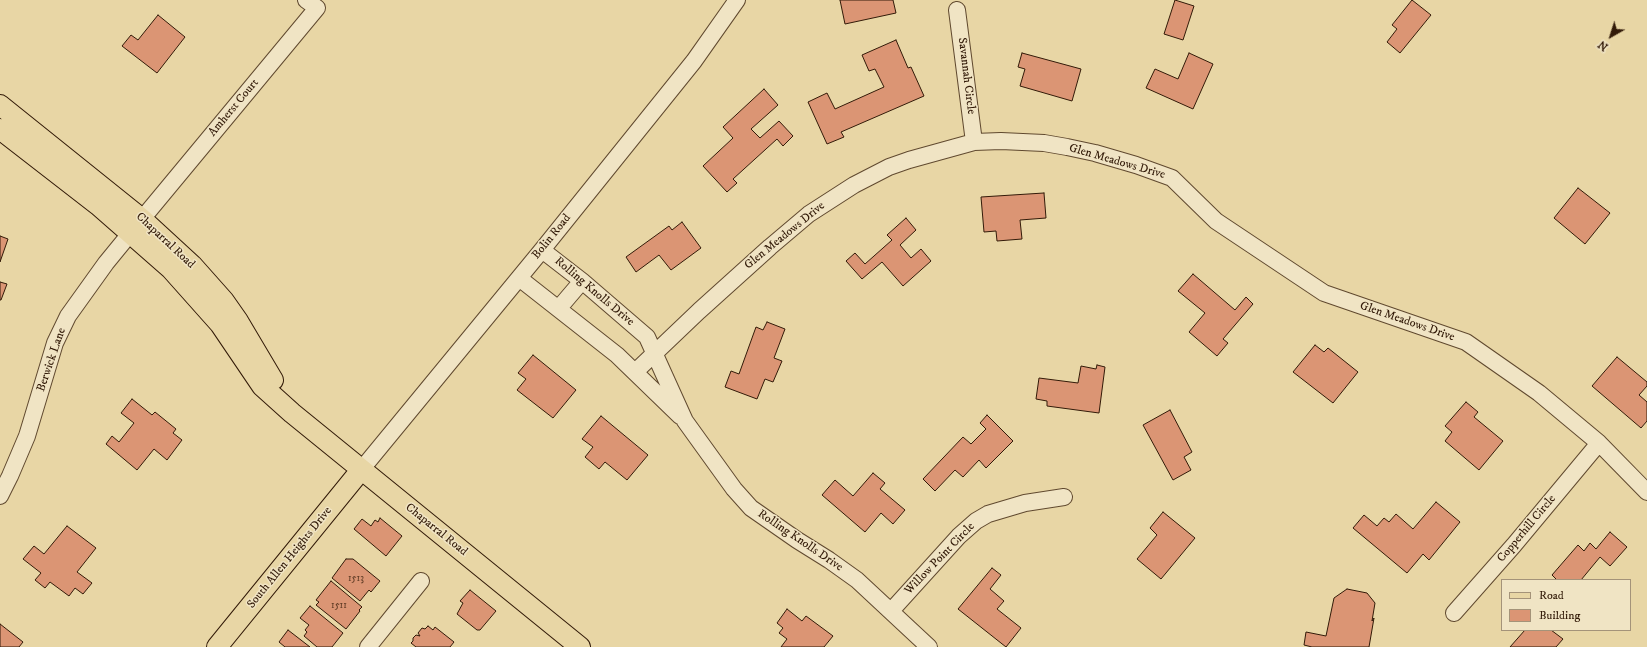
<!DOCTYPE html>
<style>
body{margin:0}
#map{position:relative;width:1647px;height:647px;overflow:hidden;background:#e8d6a5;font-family:"IM FELL DW Pica",serif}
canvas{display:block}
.legend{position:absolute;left:1501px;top:579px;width:130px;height:52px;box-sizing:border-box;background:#f0e4c4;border:1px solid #a49379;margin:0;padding:5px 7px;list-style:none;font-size:12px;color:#321a08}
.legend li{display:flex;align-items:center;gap:8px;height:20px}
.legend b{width:20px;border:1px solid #a49379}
.north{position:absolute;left:1591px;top:16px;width:40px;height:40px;-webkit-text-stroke:3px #f0e4c4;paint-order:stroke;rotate:219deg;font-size:11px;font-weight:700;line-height:16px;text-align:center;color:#321a08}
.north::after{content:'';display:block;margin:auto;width:14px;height:18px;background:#321a08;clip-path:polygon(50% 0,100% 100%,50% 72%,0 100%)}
</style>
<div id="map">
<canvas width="1647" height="647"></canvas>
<ul class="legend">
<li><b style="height:5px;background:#e8d6a5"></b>Road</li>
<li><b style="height:11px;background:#db9574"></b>Building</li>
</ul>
<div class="north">N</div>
</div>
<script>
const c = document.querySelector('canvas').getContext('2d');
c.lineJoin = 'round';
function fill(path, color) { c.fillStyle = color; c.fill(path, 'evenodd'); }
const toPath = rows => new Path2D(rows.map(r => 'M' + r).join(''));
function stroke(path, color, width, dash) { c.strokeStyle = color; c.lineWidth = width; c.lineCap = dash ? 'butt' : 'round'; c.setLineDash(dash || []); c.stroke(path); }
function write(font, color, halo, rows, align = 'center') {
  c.font = font + ' "IM FELL DW Pica",serif'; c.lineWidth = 3; c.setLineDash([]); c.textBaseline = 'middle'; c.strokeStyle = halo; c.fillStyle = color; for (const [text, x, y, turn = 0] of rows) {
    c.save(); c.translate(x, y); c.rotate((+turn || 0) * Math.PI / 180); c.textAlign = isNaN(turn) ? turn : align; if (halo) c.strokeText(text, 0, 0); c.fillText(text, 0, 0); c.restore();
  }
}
const building = toPath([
 [840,0,893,0,896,13,845,24,840,0],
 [1175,0,1194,6,1183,40,1164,34,1175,0],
 [1412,0,1431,15,1400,53,1387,42,1397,29,1392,25,1412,0],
 [158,15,185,37,157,73,122,46,131,35,138,40,158,15],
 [896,40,908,68,911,67,924,96,841,132,844,137,827,144,808,102,827,93,835,109,884,87,875,69,869,71,862,55,896,40],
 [1022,53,1081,69,1072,101,1020,86,1025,69,1018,67,1022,53],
 [1189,53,1213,64,1193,109,1146,88,1155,69,1178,79,1189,53],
 [764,89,778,105,751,129,760,138,779,121,793,136,783,146,777,139,733,179,737,183,727,192,703,166,733,138,723,127,764,89],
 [1578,188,1610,213,1585,244,1554,218,1578,188],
 [1044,193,1046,218,1020,220,1022,239,997,241,996,231,984,232,981,197,1044,193],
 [906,218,916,230,900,245,911,258,921,249,931,261,903,286,882,262,862,279,846,261,855,253,865,264,892,240,887,235,906,218],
 [682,222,701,248,671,270,659,255,636,272,626,257,669,226,672,230,682,222],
 [0,236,8,239,0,262,0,236],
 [1193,274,1235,310,1246,297,1253,304,1223,339,1228,343,1217,356,1189,332,1205,313,1178,291,1193,274],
 [0,282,7,284,1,300,0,300,0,282],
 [767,322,785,329,774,358,782,361,773,382,765,379,757,399,725,387,731,371,739,374,756,327,763,330,767,322],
 [1315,345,1324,352,1328,348,1358,372,1333,403,1293,372,1315,345],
 [533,355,576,390,553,418,517,390,526,379,518,373,533,355],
 [1617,357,1647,382,1647,386,1639,395,1647,402,1647,421,1641,428,1592,386,1617,357],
 [1097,365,1105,367,1099,413,1047,406,1047,401,1036,399,1039,378,1078,383,1081,366,1096,369,1097,365],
 [132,399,152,415,155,412,176,429,173,433,182,440,167,460,154,449,137,470,106,444,112,436,119,442,134,423,121,413,132,399],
 [1466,402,1478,412,1474,417,1503,441,1479,470,1445,441,1452,432,1445,426,1466,402],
 [1170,410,1192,452,1184,457,1191,470,1173,480,1143,425,1170,410],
 [987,415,1013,441,986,468,979,460,963,477,955,470,935,491,923,479,963,437,971,444,986,429,980,423,987,415],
 [601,416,648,455,627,480,605,462,599,469,585,457,593,447,582,439,601,416],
 [873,473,885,483,880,489,905,510,893,524,881,513,865,532,822,495,835,480,853,496,873,473],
 [1436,502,1460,522,1429,560,1423,554,1407,573,1353,528,1364,515,1377,526,1384,518,1389,522,1396,514,1413,529,1436,502],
 [1163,512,1195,538,1161,579,1137,559,1157,535,1150,528,1163,512],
 [380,518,402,536,386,556,354,529,362,519,371,526,375,520,378,522,380,518],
 [67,526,96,548,77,572,92,583,83,594,75,588,69,596,50,582,45,588,35,580,41,573,23,559,34,546,44,554,67,526],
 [1610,532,1627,547,1610,566,1600,557,1581,580,1557,580,1552,575,1578,545,1584,551,1590,543,1596,549,1610,532],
 [346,559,353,559,380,581,371,592,369,590,360,601,332,578,346,559],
 [992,568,1001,575,990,589,1004,601,997,609,1021,628,1006,647,958,609,992,568],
 [331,581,362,607,359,610,360,611,346,629,316,605,319,602,316,600,331,581],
 [1347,589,1367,593,1375,603,1372,621,1374,618,1369,647,1312,647,1304,645,1306,632,1326,636,1334,598,1347,589],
 [470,590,496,611,480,630,477,630,457,614,463,603,460,601,470,590],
 [310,606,343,633,332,647,317,647,304,636,307,632,305,630,309,625,300,618,310,606],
 [787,609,802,621,806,616,833,636,824,647,781,647,787,639,779,633,783,628,777,623,787,609],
 [0,624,23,642,19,647,0,647,0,624],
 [428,626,433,630,435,627,454,642,450,647,416,647,411,643,413,641,413,638,416,635,420,636,418,633,422,628,425,629,428,626],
 [288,630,310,647,285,647,279,642,288,630],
 [1525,630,1551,630,1563,639,1556,647,1510,647,1525,630]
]);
fill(building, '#db9574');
stroke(building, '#321a08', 1);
const minor = toPath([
 [957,10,974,142],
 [542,250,582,281,647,337,685,421,734,489,751,508,797,540,829,560,857,580,929,647],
 [519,278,617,355,680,416],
 [559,308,582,281],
 [635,372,699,311,770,247,809,214,854,185,889,167,909,160,974,142,1001,141,1044,143,1067,147,1095,153,1136,165,1172,178,1216,221,1324,293,1466,342,1539,393,1599,443,1647,492],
 [361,470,542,250,694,61,737,0],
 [0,496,10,476,27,436,55,343,68,316,106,263,142,219,317,8,306,0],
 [891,611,959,536,976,521,988,514,1025,503,1064,497],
 [1454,613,1514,545,1599,443],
 [368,647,421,581]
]);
const major = toPath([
 [0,105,142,219,192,265,224,301,238,321,273,380],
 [0,129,98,205,171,269,220,324,262,386,292,413,580,647],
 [217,647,361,470]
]);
stroke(minor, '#60492f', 18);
stroke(major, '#321a08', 22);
stroke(minor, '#f0e4c4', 16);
stroke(major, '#e8d6a5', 20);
write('10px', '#5c3923', null, [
 ["1513",356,579],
 ["1511",339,606]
]);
write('12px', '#321a08', '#f0e4c4', [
 ["Savannah Circle",966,76,83],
 ["Amherst Court",234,108,-50],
 ["Glen Meadows Drive",1117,162,16],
 ["Glen Meadows Drive",785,236,-39],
 ["Bolin Road",552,237,-51],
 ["Chaparral Road",165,241,43],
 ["Rolling Knolls Drive",594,292,40],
 ["Glen Meadows Drive",1407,322,19],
 ["Berwick Lane",52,360,-71],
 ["Copperhill Circle",1527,529,-50],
 ["Chaparral Road",436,530,39],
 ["Rolling Knolls Drive",800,541,34],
 ["South Allen Heights Drive",290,558,-51],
 ["Willow Point Circle",940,559,-46]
]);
</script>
